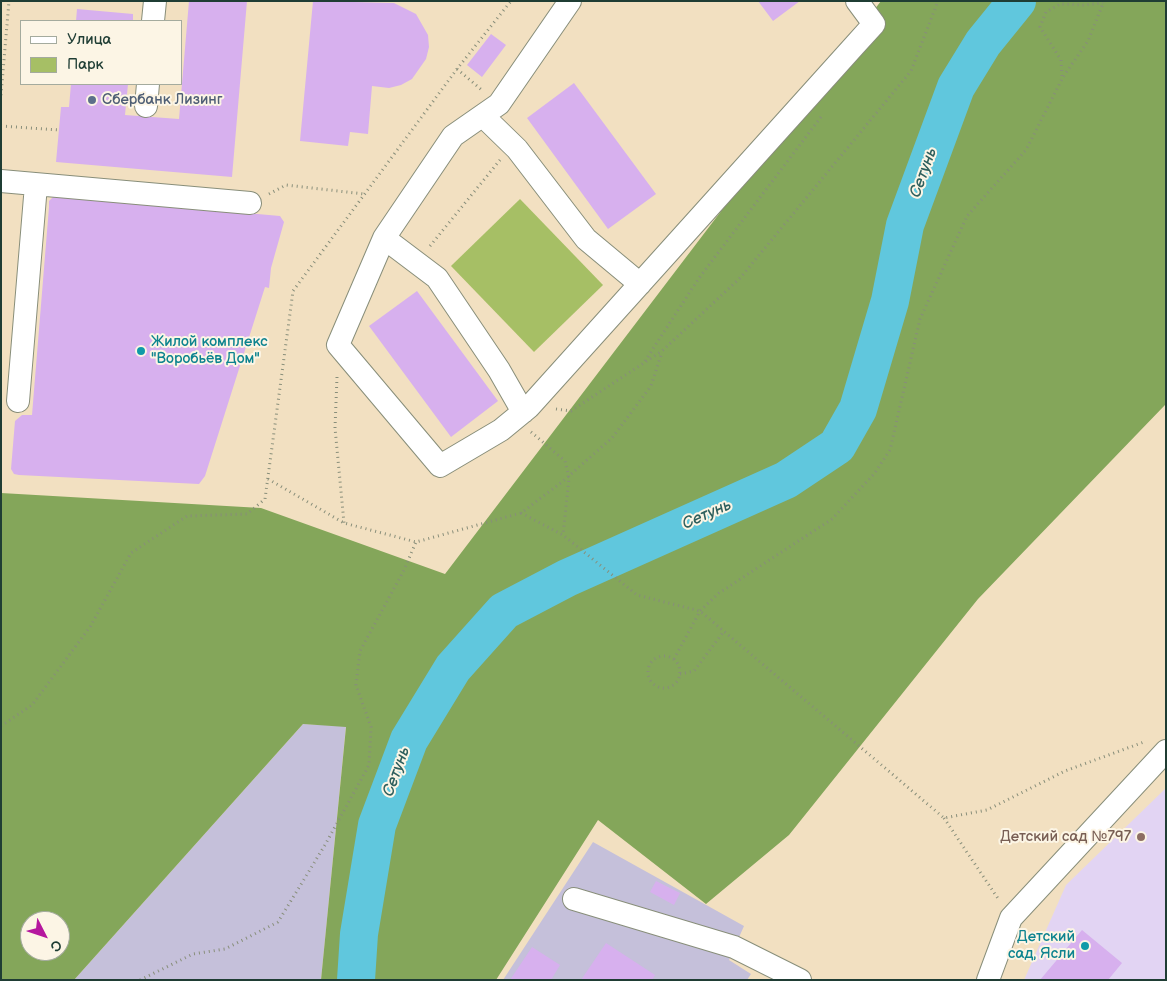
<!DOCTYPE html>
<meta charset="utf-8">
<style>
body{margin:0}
#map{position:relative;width:1167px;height:981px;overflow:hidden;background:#f2e0c1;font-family:"Balsamiq Sans",sans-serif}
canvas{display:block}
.frame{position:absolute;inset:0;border:2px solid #1f3d34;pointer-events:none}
.legend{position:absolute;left:20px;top:20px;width:162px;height:65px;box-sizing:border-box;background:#fcf5e5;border:1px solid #a4ab9e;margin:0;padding:6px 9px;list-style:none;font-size:15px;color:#1f3d34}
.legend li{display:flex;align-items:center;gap:10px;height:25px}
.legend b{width:25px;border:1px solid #a4ab9e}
.north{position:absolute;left:20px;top:911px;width:50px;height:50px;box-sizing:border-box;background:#fcf5e5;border:1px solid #a4ab9e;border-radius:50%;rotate:131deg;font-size:14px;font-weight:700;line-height:20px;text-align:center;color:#1f3d34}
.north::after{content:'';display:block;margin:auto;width:18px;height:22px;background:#b5179e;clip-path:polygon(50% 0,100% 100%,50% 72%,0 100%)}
</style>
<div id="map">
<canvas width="1167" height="981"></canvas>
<div class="frame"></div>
<ul class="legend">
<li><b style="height:6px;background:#fff"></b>Улица</li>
<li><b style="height:14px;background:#a6bf65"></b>Парк</li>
</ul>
<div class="north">С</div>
</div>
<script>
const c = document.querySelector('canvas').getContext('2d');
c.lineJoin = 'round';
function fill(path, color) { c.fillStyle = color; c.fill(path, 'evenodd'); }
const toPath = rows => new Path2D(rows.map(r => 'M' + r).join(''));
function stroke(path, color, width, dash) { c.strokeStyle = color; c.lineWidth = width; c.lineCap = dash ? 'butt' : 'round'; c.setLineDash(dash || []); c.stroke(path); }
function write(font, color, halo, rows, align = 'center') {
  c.font = font + ' "Balsamiq Sans",sans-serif'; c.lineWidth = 4; c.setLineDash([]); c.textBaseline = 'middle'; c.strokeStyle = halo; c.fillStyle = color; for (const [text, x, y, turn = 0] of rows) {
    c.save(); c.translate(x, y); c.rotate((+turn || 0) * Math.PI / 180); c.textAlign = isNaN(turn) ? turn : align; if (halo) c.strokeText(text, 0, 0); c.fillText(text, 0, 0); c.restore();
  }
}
fill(toPath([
 [1166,788,1166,980,1024,980,1066,885]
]), '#e2d4f3');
fill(toPath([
 [303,724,346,726,321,980,74,980],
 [593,842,744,926,729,960,751,974,747,980,503,980]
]), '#c5c0da');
fill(toPath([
 [520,199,603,285,534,352,451,266]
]), '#a6bf65');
fill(toPath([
 [881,1,1166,1,1165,405,978,599,789,835,706,904,598,820,496,980,321,980,346,727,303,724,74,980,1,980,1,493,261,508,445,574],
 [30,921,60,921,60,951,30,951]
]), '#84a65a');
stroke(toPath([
 [356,980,359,934,377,825,409,740,453,668,504,611,567,578,786,480,837,446,858,409,890,301,905,225,956,87,983,43,1017,1]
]), '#60c7dd', 38);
fill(toPath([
 [189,1,247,1,232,177,56,162,61,107,69,107,71,84,128,84,125,115,179,119],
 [313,1,394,3,416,14,428,35,429,47,426,59,412,79,401,85,389,88,372,86,368,134,350,132,348,146,300,141],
 [758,1,800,1,773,21],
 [77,9,133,14,133,21,76,21],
 [491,34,506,45,482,77,467,65],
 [574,83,656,194,608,229,527,118],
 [54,196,280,216,284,222,271,268,269,288,265,287,205,476,199,484,19,475,14,474,11,469,15,421,22,415,32,415,49,207,49,201],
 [417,291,498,401,451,437,369,326],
 [656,881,680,893,674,905,650,892],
 [1082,930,1122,963,1108,980,1040,980],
 [606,943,655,975,652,980,581,980],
 [532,947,560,965,551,980,510,980]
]), '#d7b0ee');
const minor = toPath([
 [570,1,499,104,453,136,384,238,338,345,440,466,501,430,529,407,855,45,874,24,857,1],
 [153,21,155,1],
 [146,106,148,84],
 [483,116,517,149,586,239,640,284],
 [1,181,250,203],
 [384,238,437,278,499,370,523,412],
 [18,401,36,185],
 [574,899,734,947,800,980],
 [988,980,1011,918,1166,751]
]);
stroke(minor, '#888e7a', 24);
stroke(toPath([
 [457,69,483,91],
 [1062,76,1061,60,1040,27,1046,12,1060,4,1083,5,1103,3],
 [1,95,9,1],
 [1,126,59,130],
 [269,194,286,185,364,194],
 [430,246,500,160],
 [645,361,699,278,821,117],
 [337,377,335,428,344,523],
 [556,409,571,411,662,351,741,277,911,71,938,1],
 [531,432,565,461,569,478,563,535],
 [268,479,344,523,416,542,521,513,562,482,612,438,651,386,662,352],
 [521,513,563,535,637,595,700,611,944,818,987,810,1065,771,1144,742],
 '648 672a16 16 0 1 1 32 0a16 16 0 1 1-32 0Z',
 [674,659,700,611,719,593,832,519,874,474,890,450,920,319,967,216,1026,150,1063,77,1088,41,1104,1],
 [680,674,694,671,724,631],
 [1,726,32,705,90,627,131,553,187,516,247,514,265,499,293,291,457,69,511,1],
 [944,818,999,900],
 [140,980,193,954,225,949,278,922,325,845,369,765,371,727,356,685,360,651,404,570,416,542]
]), '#888e7a', 3, [1, 4]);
stroke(minor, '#fff', 22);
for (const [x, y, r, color] of [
 [92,100,5,"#5c6f8a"],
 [141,351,5,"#0f9aa8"],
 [1141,837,5,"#8d6e63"],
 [1085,946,5,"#0f9aa8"]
]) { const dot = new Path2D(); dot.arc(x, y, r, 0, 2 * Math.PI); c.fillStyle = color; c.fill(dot); stroke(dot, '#fcf5e5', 2); }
write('15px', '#4e5e75', '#fcf5e5', [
 ["Сбербанк Лизинг",102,100]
], 'left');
write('15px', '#0d838f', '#fcf5e5', [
 ["Жилой комплекс",151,342],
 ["\"Воробьёв Дом\"",151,359],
 ["Детский",1075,937,"right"],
 ["сад, Ясли",1075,954,"right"]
], 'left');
write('15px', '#785e54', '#fcf5e5', [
 ["Детский сад №797",1131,837]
], 'right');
write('italic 16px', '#2f605e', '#fcf5e5', [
 ["Сетунь",924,173,-70],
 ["Сетунь",707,515,-24],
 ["Сетунь",397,772,-70]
]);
</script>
